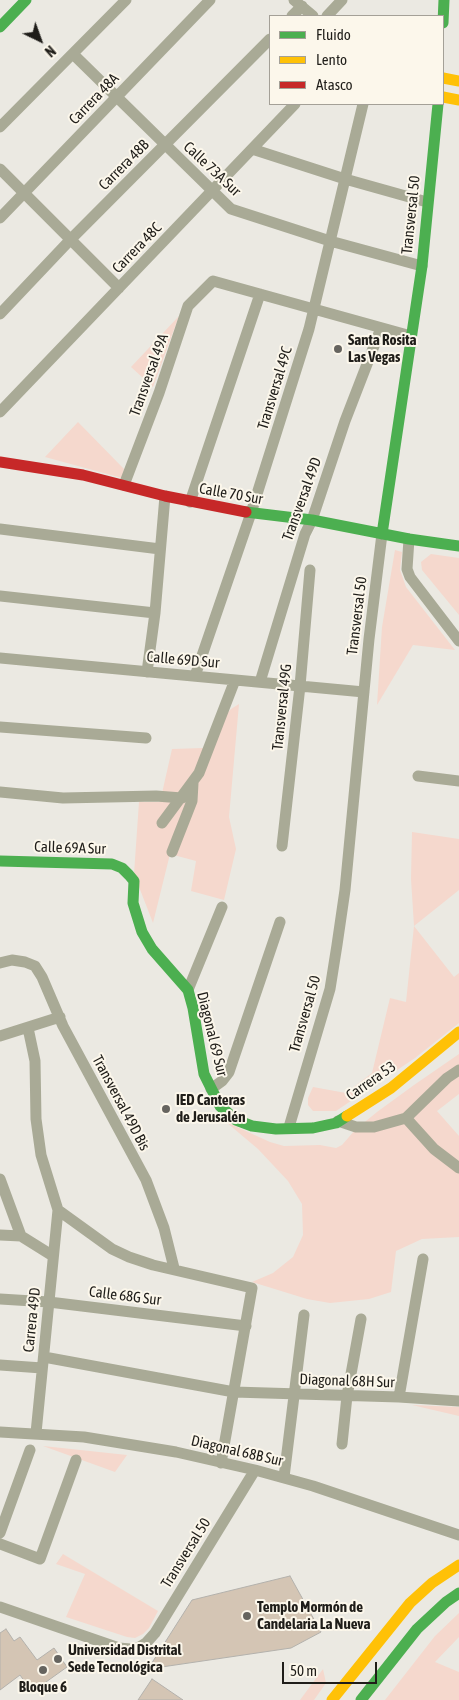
<!DOCTYPE html>
<meta charset="utf-8">
<style>
body{margin:0}
#map{position:relative;width:459px;height:1700px;overflow:hidden;background:#ebe9e2;font-family:"Asap Condensed",sans-serif}
canvas{display:block}
.legend{position:absolute;left:269px;top:15px;width:175px;height:90px;box-sizing:border-box;background:#fcf7eb;border:1px solid #a4a097;margin:0;padding:6px 9px;list-style:none;font-size:15px;color:#1f1d19}
.legend li{display:flex;align-items:center;gap:10px;height:25px}
.legend b{width:25px;border:1px solid #a4a097}
.north{position:absolute;left:15px;top:15px;width:50px;height:50px;-webkit-text-stroke:4px #fcf7eb;paint-order:stroke;rotate:138deg;font-size:14px;font-weight:700;line-height:20px;text-align:center;color:#1f1d19}
.north::after{content:'';display:block;margin:auto;width:18px;height:22px;background:#1f1d19;clip-path:polygon(50% 0,100% 100%,50% 72%,0 100%)}
.scale{position:absolute;left:282px;top:1662px;width:95px;height:22px;box-sizing:border-box;border:2px solid #1f1d19;border-top:0;padding-left:6px;font-size:15px;line-height:18px;white-space:nowrap;color:#1f1d19;-webkit-text-stroke:4px #fcf7eb;paint-order:stroke}
</style>
<div id="map">
<canvas width="459" height="1700"></canvas>
<ul class="legend">
<li><b style="height:6px;background:#4caf50"></b>Fluido</li>
<li><b style="height:6px;background:#ffc107"></b>Lento</li>
<li><b style="height:6px;background:#c62828"></b>Atasco</li>
</ul>
<div class="north">N</div>
<div class="scale">50 m</div>
</div>
<script>
const c = document.querySelector('canvas').getContext('2d');
c.lineJoin = 'round';
function fill(path, color) { c.fillStyle = color; c.fill(path, 'evenodd'); }
const toPath = rows => new Path2D(rows.map(r => 'M' + r).join(''));
function stroke(path, color, width, dash) { c.strokeStyle = color; c.lineWidth = width; c.lineCap = dash ? 'butt' : 'round'; c.setLineDash(dash || []); c.stroke(path); }
function write(font, color, halo, rows, align = 'center') {
  c.font = font + ' "Asap Condensed",sans-serif'; c.lineWidth = 4; c.setLineDash([]); c.textBaseline = 'middle'; c.strokeStyle = halo; c.fillStyle = color; for (const [text, x, y, turn = 0] of rows) {
    c.save(); c.translate(x, y); c.rotate((+turn || 0) * Math.PI / 180); c.textAlign = isNaN(turn) ? turn : align; if (halo) c.strokeText(text, 0, 0); c.fillText(text, 0, 0); c.restore();
  }
}
fill(toPath([
 [179,316,153,387,131,367],
 [78,422,124,469,122,478,45,457],
 [395,550,402,552,400,570,406,587,455,650,413,645,377,705,382,627],
 [431,554,459,558,459,615,422,570,421,562],
 [239,704,229,817,236,849,224,900,191,891,196,861,170,854,153,923,134,874,139,802,160,802,172,749,203,748,218,723,231,709],
 [412,832,459,839,459,890,414,926,454,977,459,973,459,1023,415,1058,336,1111,313,1111,308,1105,308,1098,313,1087,346,1093,372,1073,390,998,406,1002,414,926,411,879],
 [459,1054,459,1094,437,1111,459,1136,459,1237,422,1239,396,1251,391,1292,369,1299,330,1303,307,1299,252,1282,273,1273,293,1257,303,1235,302,1204,288,1181,258,1149,226,1122,270,1142,284,1146,320,1145,336,1148,342,1145,355,1130,377,1112,414,1085],
 [412,1405,459,1407,459,1416],
 [43,1446,127,1455,115,1472],
 [63,1554,158,1611,149,1628,143,1634,135,1638,127,1637,66,1617,85,1574,56,1564],
 [459,1613,459,1637,435,1662,459,1672,459,1700,385,1700,435,1636],
 [323,1669,326,1683,314,1700,300,1700]
]), '#f5d8cd');
const building = toPath([
 [290,1576,321,1632,291,1648,148,1669,192,1600,290,1576],
 [6,1629,14,1641,20,1637,37,1660,54,1648,67,1667,32,1692,20,1675,0,1690,0,1633,6,1629],
 [152,1679,158,1683,183,1700,138,1700,152,1679]
]);
fill(building, '#d4c5b4');
stroke(building, '#b3b1ac', 1);
stroke(toPath([
 [294,0,313,16],
 [292,16,302,6],
 [327,16,342,0],
 [73,54,231,209,330,241,422,266],
 [0,127,126,0],
 [252,149,345,179,427,202],
 [0,169,119,288],
 [0,218,210,0],
 [0,314,71,239,270,39],
 [0,412,295,104],
 [124,485,159,393,188,306,213,281,411,336],
 [190,502,260,294],
 [0,529,160,549],
 [409,539,407,569,410,577,459,641],
 [0,596,155,613],
 [0,658,364,692],
 [147,672,155,613,165,496],
 [195,676,251,513,309,329,363,104],
 [260,682,305,534,312,520,345,421,381,328],
 [0,727,146,738],
 [418,776,459,781],
 [0,792,63,798,156,796,182,798],
 [162,823,199,773,235,680],
 [282,846,300,686,310,570],
 [172,852,192,801,193,783],
 [0,963,12,960,25,962,35,966,42,977,63,1026,146,1180,164,1228,174,1268],
 [188,990,222,907],
 [28,1028,35,1061,36,1119,41,1155,58,1210,36,1433],
 [0,1036,60,1017],
 [211,1089,222,1081,229,1072,280,922],
 [406,1118,447,1078,459,1070],
 [338,1121,356,1127,374,1127,406,1118,434,1149,459,1168],
 [289,1127,330,989,337,945,345,890,369,639,382,534],
 [0,1179,21,1236],
 [58,1210,112,1249,129,1257,153,1265,252,1288,221,1463],
 [0,1235,21,1236,53,1256],
 [0,1299,49,1302,246,1326],
 [44,1357,234,1392,399,1397,459,1401],
 [0,1365,42,1368],
 [399,1397,423,1259],
 [0,1432,84,1437,176,1452,255,1470,313,1486,459,1535],
 [342,1444,347,1396,361,1319],
 [284,1477,304,1315],
 [0,1533,30,1450],
 [0,1544,40,1559,76,1460],
 [0,1607,119,1648,130,1649,138,1648,146,1643,155,1633,255,1470]
]), '#a9aa96', 11);
stroke(toPath([
 [443,23,444,0],
 [0,27,26,0],
 [246,512,312,520,409,539,459,546],
 [382,534,422,266,438,104],
 [0,861,112,864,122,868,129,875,134,881,133,903,142,932,152,949,188,990,193,1008,204,1074,220,1106,236,1120,252,1126,276,1129,313,1128,336,1123,347,1116],
 [361,1700,417,1629,446,1602,459,1593]
]), '#4caf50', 11);
stroke(toPath([
 [443,78,459,81],
 [443,97,459,100],
 [347,1116,391,1088,459,1032],
 [332,1700,410,1603,432,1583,459,1565]
]), '#ffc107', 11);
stroke(toPath([
 [0,462,83,475,165,496,246,512]
]), '#c62828', 11);
for (const [x, y, r, color] of [
 [338,349,5,"#66645f"],
 [166,1109,5,"#66645f"],
 [247,1616,5,"#66645f"],
 [58,1659,5,"#66645f"],
 [43,1670,5,"#66645f"]
]) { const dot = new Path2D(); dot.arc(x, y, r, 0, 2 * Math.PI); c.fillStyle = color; c.fill(dot); stroke(dot, '#fcf7eb', 2); }
write('15px', '#1f1d19', '#fcf7eb', [
 ["Carrera 48A",94,99,-46],
 ["Carrera 48B",124,165,-45],
 ["Calle 73A Sur",212,169,43],
 ["Transversal 50",411,215,-84],
 ["Carrera 48C",137,248,-46],
 ["Transversal 49A",149,375,-70],
 ["Transversal 49C",275,388,-73],
 ["Calle 70 Sur",231,494,10],
 ["Transversal 49D",302,499,-70],
 ["Transversal 50",357,616,-83],
 ["Calle 69D Sur",183,660,5],
 ["Transversal 49G",282,707,-84],
 ["Calle 69A Sur",70,848,2],
 ["Transversal 50",305,1014,-74],
 ["Diagonal 69 Sur",212,1034,76],
 ["Carrera 53",371,1081,-35],
 ["Transversal 49D Bis",121,1103,62],
 ["Calle 68G Sur",125,1296,7],
 ["Carrera 49D",32,1320,-84],
 ["Diagonal 68H Sur",347,1381,2],
 ["Diagonal 68B Sur",237,1451,13],
 ["Transversal 50",186,1553,-58]
]);
write('bold 15px', '#1f1d19', '#fcf7eb', [
 ["Santa Rosita",348,340],
 ["Las Vegas",348,357],
 ["IED Canteras",176,1100],
 ["de Jerusalén",176,1117],
 ["Templo Mormón de",257,1607],
 ["Candelaria La Nueva",257,1624],
 ["Universidad Distrital",68,1650],
 ["Sede Tecnológica",68,1667],
 ["Bloque 6",43,1687,"center"]
], 'left');
</script>
